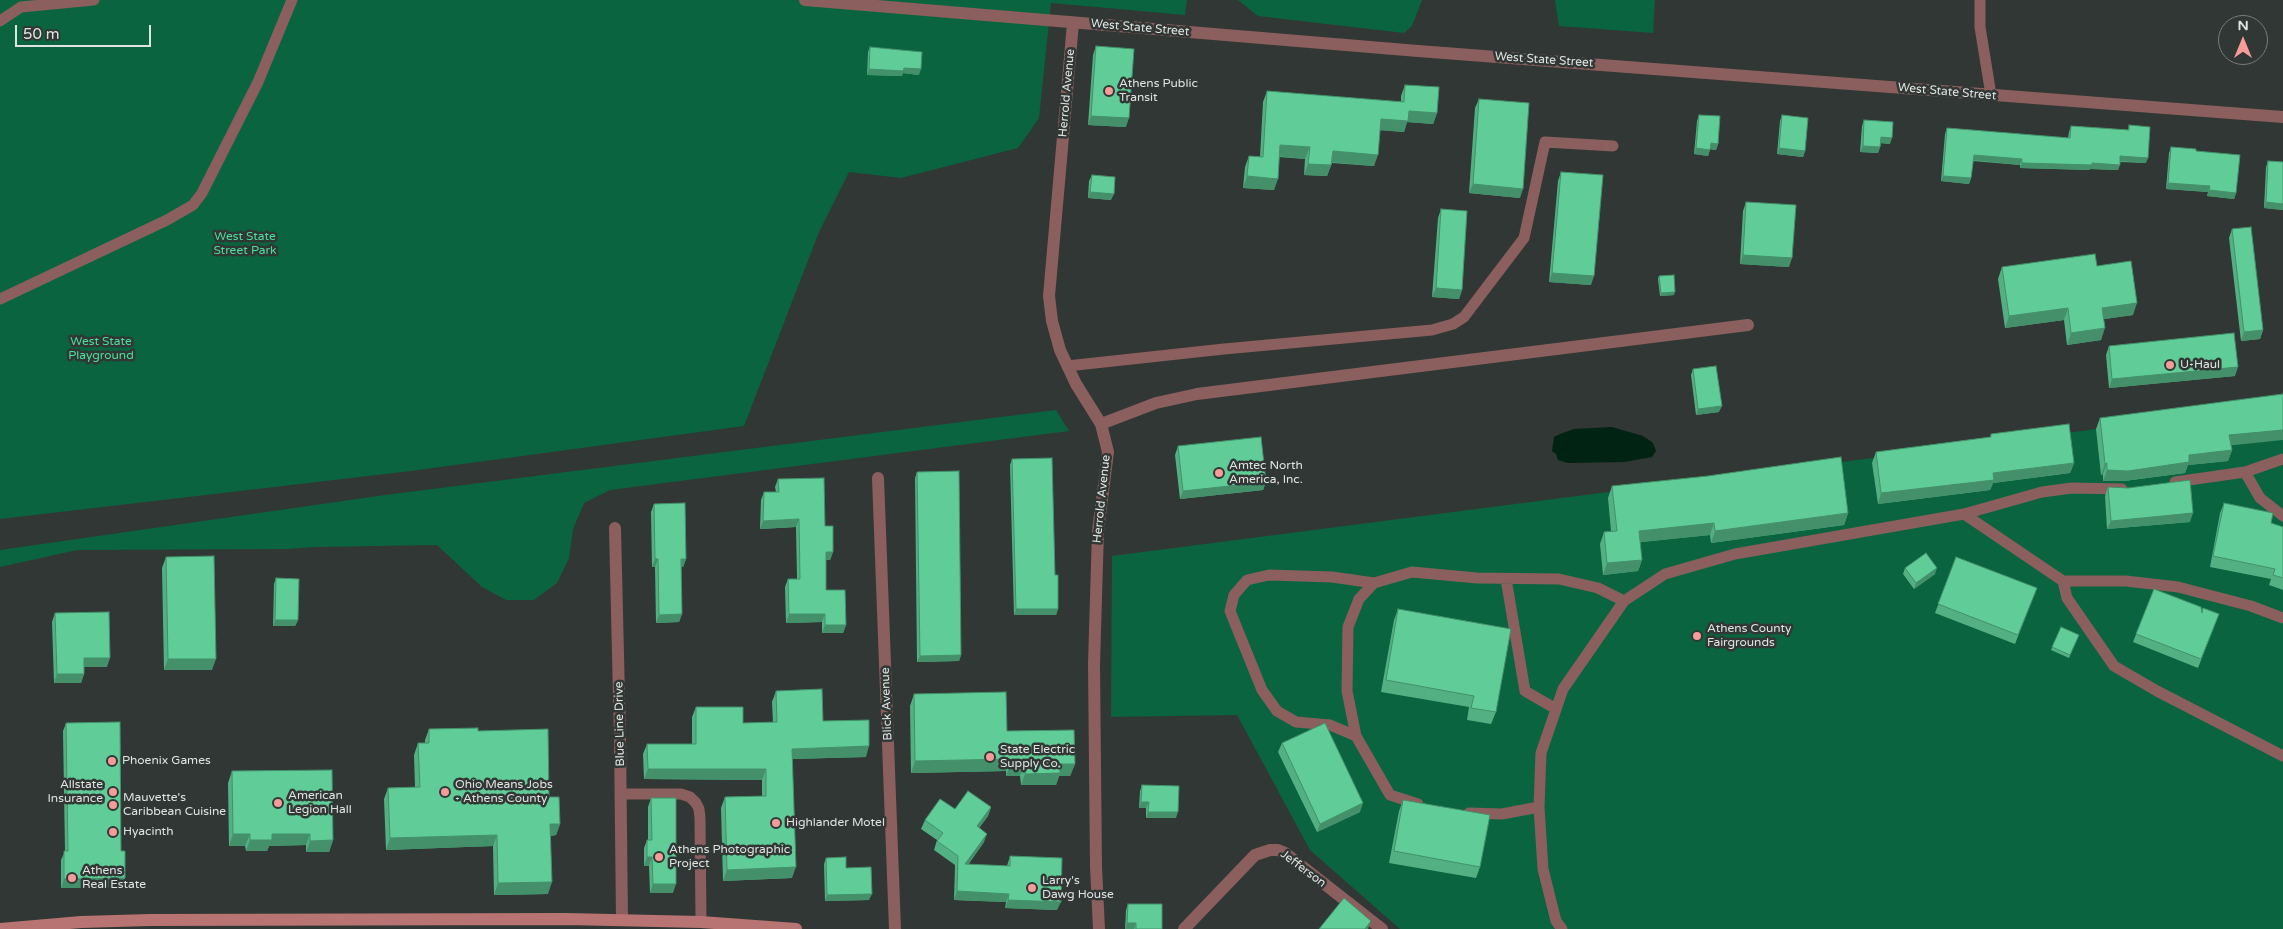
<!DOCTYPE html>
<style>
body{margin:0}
#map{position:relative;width:2283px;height:929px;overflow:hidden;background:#313734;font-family:"Varela Round",sans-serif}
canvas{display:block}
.north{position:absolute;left:2218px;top:15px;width:50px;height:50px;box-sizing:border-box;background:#313734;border:1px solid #777c79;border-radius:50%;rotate:0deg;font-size:14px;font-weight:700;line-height:20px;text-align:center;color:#dfe3e1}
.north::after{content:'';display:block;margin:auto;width:18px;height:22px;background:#f59b99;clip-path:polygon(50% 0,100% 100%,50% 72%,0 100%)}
.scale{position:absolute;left:15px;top:25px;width:136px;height:22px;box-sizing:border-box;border:2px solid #dfe3e1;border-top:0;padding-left:6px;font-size:15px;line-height:18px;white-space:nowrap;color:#dfe3e1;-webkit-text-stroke:4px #313734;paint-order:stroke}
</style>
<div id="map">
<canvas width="2283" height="929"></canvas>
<div class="north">N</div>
<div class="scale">50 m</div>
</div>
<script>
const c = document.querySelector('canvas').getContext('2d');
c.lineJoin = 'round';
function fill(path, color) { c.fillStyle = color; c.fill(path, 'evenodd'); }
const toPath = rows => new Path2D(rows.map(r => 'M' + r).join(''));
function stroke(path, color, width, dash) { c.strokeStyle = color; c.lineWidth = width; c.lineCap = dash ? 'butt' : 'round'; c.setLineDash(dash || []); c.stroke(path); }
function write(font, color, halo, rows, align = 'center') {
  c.font = font + ' "Varela Round",sans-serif'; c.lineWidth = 5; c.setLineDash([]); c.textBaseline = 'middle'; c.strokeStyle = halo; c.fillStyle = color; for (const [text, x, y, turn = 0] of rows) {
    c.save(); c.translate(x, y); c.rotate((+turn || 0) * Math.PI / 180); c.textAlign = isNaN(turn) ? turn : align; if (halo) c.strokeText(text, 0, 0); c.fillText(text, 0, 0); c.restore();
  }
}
fill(toPath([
 [0,0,1187,0,1185,15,1051,3,1039,118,1018,148,901,178,849,172,819,232,744,426,411,471,0,519],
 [1238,0,1422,0,1412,26,1404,33,1258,16],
 [1555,0,1655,0,1653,33,1559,26],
 [2283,405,2283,929,1400,929,1310,850,1237,715,1111,717,1112,556],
 [1056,410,1069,431,610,490,584,503,573,529,569,558,557,583,534,600,506,600,482,587,437,545,316,547,288,549,77,550,0,567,0,550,385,495]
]), '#0a6440');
fill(toPath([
 [1612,427,1643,436,1653,443,1656,451,1652,457,1624,462,1568,463,1558,460,1556,454,1552,451,1554,437,1560,434,1574,429]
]), '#002313');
stroke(toPath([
 [1980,0,1980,27,1991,95],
 [0,21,21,7,94,0],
 [0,299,167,220,193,205,202,193,258,82,292,0],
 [1067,366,1224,349,1432,330,1453,324,1464,317,1524,238,1545,142,1613,146],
 [2245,472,2260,498,2283,516],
 [2175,482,2245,472,2283,459],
 [1964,514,2063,581,2126,581,2178,587,2251,606,2283,618],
 [1506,579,1525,691,1556,709],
 [2063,581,2067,598,2114,666,2157,691,2283,756],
 [1356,736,1330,725,1296,722,1277,711,1262,690,1230,611,1234,595,1247,580,1269,575,1332,577,1374,583],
 [621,794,681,794,690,797,696,803,699,809,700,818,701,922],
 [1418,804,1390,795,1356,736,1347,691,1348,627,1359,599,1374,583,1412,572,1477,578,1559,579,1598,588,1624,601],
 [1469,813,1502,814,1539,807],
 [1562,929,1556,921,1543,869,1539,807,1541,753,1563,689,1624,601,1665,574,1735,554,1964,514,2042,492,2072,488,2122,489]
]), '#8a5f5d', 11);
stroke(toPath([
 [805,0,1418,51,2283,117],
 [1073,23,1049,296,1052,321,1060,350,1076,384,1101,424,1108,452,1098,531,1094,664,1096,867,1099,929],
 [1101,424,1156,403,1197,394,1748,325],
 [878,478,895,929],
 [615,528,620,739,622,920],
 [1184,929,1255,855,1270,850,1278,850,1285,853,1382,929]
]), '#8a5f5d', 12);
stroke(toPath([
 [0,929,81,922,150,920,566,919,701,922,796,929]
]), '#b87472', 12);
fill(toPath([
 [1096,46,1126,127,1088,125,1093,55],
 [870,47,919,75,903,73,902,76,867,75,868,52],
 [1405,85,1437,113,1433,124,1407,122,1404,132,1380,130,1374,166,1332,163,1327,176,1304,175,1305,159,1279,157,1274,190,1243,188,1245,167,1249,156,1260,157,1263,102,1267,91,1401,102,1401,96],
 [1479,99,1520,198,1469,193,1475,108],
 [1699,115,1718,144,1716,150,1710,149,1708,156,1694,154,1697,121],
 [1782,115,1805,151,1803,157,1777,154,1780,121],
 [1864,120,1890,144,1881,143,1880,147,1878,153,1860,152,1862,126],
 [2129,125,2146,163,2120,162,2118,170,2090,169,2090,170,2020,168,2020,165,1973,161,1971,178,1969,184,1941,181,1945,134,1947,128,2068,138,2069,132,2071,126,2128,130],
 [2171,147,2196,151,2236,193,2234,199,2207,196,2208,192,2166,189,2169,153],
 [2268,161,2283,162,2283,210,2264,208,2266,167],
 [1561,172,1591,285,1549,282,1558,181],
 [1092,175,1111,200,1088,198,1089,181],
 [1746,202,1789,267,1740,264,1743,211],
 [1441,209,1462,290,1459,299,1432,297,1438,218],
 [2232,229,2263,330,2260,339,2241,341,2229,238],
 [2097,266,2133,315,2104,319,2101,340,2067,345,2064,320,2005,328,1998,279,2002,267],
 [1659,276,1674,295,1660,296,1658,279],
 [2109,346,2235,376,2109,388,2106,355],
 [1693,369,1719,412,1696,415,1691,375],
 [2100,418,2231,445,2232,450,2228,461,2188,465,2185,473,2124,481,2103,481,2103,474,2101,475,2096,429],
 [1991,434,2074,463,2070,473,1993,483,1990,490,1878,504,1872,463,1876,452,1990,437],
 [1178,446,1266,482,1263,490,1180,499,1175,455],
 [1012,459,1055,575,1058,609,1056,615,1014,615,1010,465],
 [917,472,961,655,959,661,917,662,915,478],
 [778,479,825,526,833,552,830,560,826,560,826,590,846,625,843,633,822,633,822,622,786,623,785,587,788,579,797,579,796,527,760,529,761,500,764,492,776,492,775,487],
 [1612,486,1848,513,1844,525,1711,543,1710,535,1640,542,1642,560,1638,571,1603,575,1600,544,1604,532,1611,531,1608,498],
 [2108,487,2190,522,2107,529,2105,496],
 [2224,503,2271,523,2283,527,2283,590,2269,585,2271,579,2210,567,2220,513],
 [654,504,686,559,683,567,681,567,682,614,679,622,656,623,655,567,652,567,651,512],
 [166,557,212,670,164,670,162,568],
 [1956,557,2037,588,2015,644,1935,613],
 [1905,568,1935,574,1914,589,1903,574],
 [276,578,298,620,295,626,273,626,274,584],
 [2154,589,2201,611,2203,608,2219,614,2198,668,2133,642],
 [1398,609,1496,712,1491,724,1467,720,1469,707,1381,692,1394,620],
 [55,613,107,667,84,667,84,674,81,683,54,683,52,622],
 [2061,627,2079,635,2069,658,2051,650],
 [776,691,823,721,866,757,792,759,792,878,723,881,721,808,725,797,762,796,762,780,644,779,643,754,647,744,692,744,692,717,696,707,743,723,773,723,772,702],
 [914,694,1007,731,1075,764,1070,776,1059,776,1056,785,1021,785,1020,776,1006,776,1006,771,911,773,910,706],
 [66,723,121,851,125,878,122,887,61,888,61,860,65,851,63,731],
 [429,729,478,731,549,797,560,824,556,835,551,836,548,894,494,895,493,846,386,850,384,799,388,788,415,787,414,755,418,743,425,743,425,740],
 [1282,743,1360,812,1317,832,1278,752],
 [232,771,333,840,329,852,306,852,306,845,269,846,267,851,246,851,245,846,229,846,228,783],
 [1142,785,1176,818,1146,818,1146,808,1139,808,1140,791],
 [651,798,673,893,650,893,649,866,644,866,644,848,647,840,648,840,648,807],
 [1403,800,1480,867,1476,878,1389,863,1399,811],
 [991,807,988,816,979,828,984,842,968,865,1007,866,1010,856,1057,910,1005,908,1006,902,954,900,955,865,934,850,937,840,921,829,925,820,955,809],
 [826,858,846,868,869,900,825,901,824,864],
 [1128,904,1162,929,1125,929,1126,910]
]), '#53b083');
fill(toPath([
 [904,68,921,69,919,75,903,73,902,76,867,75,869,69],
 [1409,111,1437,113,1433,124,1407,122,1404,132,1377,130,1381,119],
 [1091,116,1129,118,1126,127,1088,125],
 [1881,137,1892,138,1890,144,1879,143],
 [1711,143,1718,144,1716,150,1708,149],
 [1280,145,1310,147,1305,159,1276,156],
 [1863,146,1880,147,1878,153,1860,152],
 [1696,148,1710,150,1708,156,1694,154],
 [1779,148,1805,151,1803,157,1777,154],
 [1333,151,1378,155,1374,166,1328,162],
 [1974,155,2022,159,2020,165,1972,160],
 [2120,156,2148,158,2146,163,2118,161],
 [2022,163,2092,163,2120,165,2118,170,2090,169,2090,170,2020,168],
 [1308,164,1331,165,1327,176,1304,175],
 [1247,176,1278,179,1274,190,1243,188],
 [1943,176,1971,178,1969,184,1941,181],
 [2168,183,2210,186,2208,192,2166,189],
 [1473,184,1523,189,1520,198,1469,193],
 [2209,190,2236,193,2234,199,2207,196],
 [1090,192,1114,194,1111,200,1088,198],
 [2266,202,2283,204,2283,210,2264,208],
 [1743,255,1792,258,1789,267,1740,264],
 [1552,273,1594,276,1591,285,1549,282],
 [1436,288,1462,290,1459,299,1432,297],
 [1675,292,1674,295,1660,296,1661,293],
 [2137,303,2133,315,2098,320,2102,308],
 [2068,308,2064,320,2005,328,2009,316],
 [2105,328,2101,340,2067,345,2071,333],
 [2263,330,2260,339,2241,341,2244,332],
 [2238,367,2235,376,2109,388,2112,379],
 [1722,406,1719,412,1696,415,1698,409],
 [2283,430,2283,440,2225,446,2229,435],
 [2232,450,2228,461,2188,465,2185,473,2124,481,2103,481,2107,470,2189,455],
 [2074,463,2070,473,1993,483,1990,490,1878,504,1881,493,1993,473],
 [2107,463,2103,474,2101,475,2105,464],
 [1266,482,1263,490,1180,499,1183,491],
 [1848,513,1844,525,1711,543,1715,531],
 [2193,513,2190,522,2107,529,2111,521],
 [799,519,796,527,760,529,763,521],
 [1714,523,1710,535,1634,543,1639,531],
 [826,552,833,552,830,560,823,560],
 [655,559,658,559,655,567,652,567],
 [681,559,686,559,683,567,678,567],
 [1642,560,1638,571,1603,575,1607,563],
 [1937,568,1935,574,1914,589,1916,583],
 [1016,609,1058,609,1056,615,1014,615],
 [682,614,679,622,656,623,659,615],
 [789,614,825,614,822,622,786,623],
 [275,620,298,620,295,626,273,626],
 [825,625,846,625,843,633,822,633],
 [961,655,959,661,917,662,920,656],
 [84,658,110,658,107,667,81,667],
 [168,659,216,659,212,670,164,670],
 [57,674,84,674,81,683,54,683],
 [869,746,866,757,788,759,792,749],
 [1010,759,1006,771,911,773,915,761],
 [1060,764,1075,764,1070,776,1059,776,1056,785,1021,785,1025,774],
 [1010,765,1025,765,1020,776,1006,776],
 [648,769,766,769,762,780,644,779],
 [1141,802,1149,802,1146,808,1139,808],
 [1363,803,1360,812,1317,832,1320,824],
 [991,807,988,816,974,835,977,826],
 [1148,812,1178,812,1176,818,1146,818],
 [550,824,560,824,556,835,546,836],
 [233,834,250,834,245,846,229,846],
 [272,834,310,834,306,845,269,846,267,851,246,851,250,840],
 [987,834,984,842,962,873,965,864],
 [497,835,493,846,386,850,390,838],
 [333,840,329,852,306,852,310,841],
 [647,857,652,857,649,866,644,866],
 [796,867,792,878,723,881,727,870],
 [125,878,122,887,61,888,64,879],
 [552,882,548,894,494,895,498,883],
 [653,884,676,884,673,893,650,893],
 [957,891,1009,894,1006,902,954,900],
 [872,894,869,900,825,901,827,895],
 [1008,900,1061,902,1057,910,1005,908],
 [1371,921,1368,929,1365,929],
 [1127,923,1136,923,1134,929,1125,929]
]), '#43906a');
const building = toPath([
 [1096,46,1134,49,1129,118,1091,116,1096,46],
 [870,47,922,52,921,69,904,68,903,71,869,69,870,47],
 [1405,85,1439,87,1437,113,1409,111,1408,121,1381,119,1378,155,1333,151,1331,165,1308,164,1310,147,1280,145,1278,179,1247,176,1249,156,1263,157,1267,91,1404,102,1405,85],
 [1479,99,1529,103,1523,189,1473,184,1479,99],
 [1699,115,1720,116,1718,144,1711,143,1710,150,1696,148,1699,115],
 [1782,115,1808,118,1805,151,1779,148,1782,115],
 [1864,120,1893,122,1892,138,1881,137,1880,147,1863,146,1864,120],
 [2129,125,2150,127,2148,158,2120,156,2120,165,2092,163,2092,165,2022,163,2022,159,1974,155,1971,178,1943,176,1947,128,2070,138,2071,126,2129,130,2129,125],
 [2171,147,2196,149,2196,151,2240,155,2236,193,2209,190,2210,186,2168,183,2171,147],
 [2268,161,2283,162,2283,204,2266,202,2268,161],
 [1561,172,1603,175,1594,276,1552,273,1561,172],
 [1092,175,1115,177,1114,194,1090,192,1092,175],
 [1746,202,1796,205,1792,258,1743,255,1746,202],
 [1441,209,1467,211,1462,290,1436,288,1441,209],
 [2251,227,2263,330,2244,332,2232,229,2251,227],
 [2095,254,2097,266,2131,261,2137,303,2102,308,2105,328,2071,333,2068,308,2009,316,2002,267,2095,254],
 [1674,275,1675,292,1661,293,1659,276,1674,275],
 [2234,333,2238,367,2112,379,2109,346,2234,333],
 [1716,366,1722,406,1698,409,1693,369,1716,366],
 [2283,394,2283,430,2229,435,2232,450,2189,455,2189,462,2128,471,2107,470,2107,463,2105,464,2100,418,2283,394],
 [2069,424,2074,463,1993,473,1994,480,1881,493,1876,452,1991,437,1991,434,2069,424],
 [1261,437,1266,482,1183,491,1178,446,1261,437],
 [1841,457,1848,513,1715,531,1714,523,1639,531,1642,560,1607,563,1604,532,1617,531,1612,486,1708,476,1841,457],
 [1052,458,1055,575,1058,575,1058,609,1016,609,1012,459,1052,458],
 [959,471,961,655,920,656,917,472,959,471],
 [824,478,825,526,833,526,833,552,826,552,826,590,845,590,846,625,825,625,825,614,789,614,788,579,800,579,799,519,763,521,764,492,779,492,778,479,824,478],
 [2190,480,2193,513,2111,521,2108,487,2128,488,2190,480],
 [685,503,686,559,681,559,682,614,659,615,658,559,655,559,654,504,685,503],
 [2224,503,2273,513,2271,523,2283,527,2283,578,2273,575,2275,569,2213,556,2224,503],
 [1926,553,1937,568,1916,583,1905,568,1926,553],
 [214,556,216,659,168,659,166,557,214,556],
 [1956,557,2037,588,2018,635,1938,604,1956,557],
 [276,578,299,579,298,620,275,620,276,578],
 [2154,589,2201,607,2202,613,2203,608,2219,614,2201,659,2136,634,2154,589],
 [1398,609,1511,629,1496,712,1471,708,1474,696,1386,680,1398,609],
 [109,612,110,658,84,658,84,674,57,674,55,613,109,612],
 [2061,627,2079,635,2070,655,2052,647,2061,627],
 [822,689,823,721,869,720,869,746,792,749,796,867,727,870,725,797,766,796,766,769,648,769,647,744,696,744,696,707,743,707,743,723,777,722,776,691,822,689],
 [1006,692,1007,731,1074,730,1075,764,1060,764,1060,773,1025,774,1025,765,1010,765,1010,759,915,761,914,694,1006,692],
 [120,722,121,851,125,851,125,878,64,879,64,851,68,851,66,723,120,722],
 [1325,723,1363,803,1320,824,1282,743,1325,723],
 [478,728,478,731,548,729,549,797,559,797,560,824,550,824,552,882,498,883,497,835,390,838,388,788,420,787,418,743,429,743,429,729,478,728],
 [332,770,333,840,310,841,310,834,272,834,272,840,250,840,250,834,233,834,232,771,332,770],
 [1142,785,1179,786,1178,812,1148,812,1149,802,1141,802,1142,785],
 [968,791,991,807,977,826,987,834,965,864,1010,866,1010,856,1062,858,1061,902,1008,900,1009,894,957,891,958,856,937,841,943,833,925,820,940,799,955,809,968,791],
 [651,798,676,798,676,884,653,884,652,857,647,857,647,840,652,840,651,798],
 [1403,800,1490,815,1480,867,1394,851,1403,800],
 [846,857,846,868,871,867,872,894,827,895,826,858,846,857],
 [1344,898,1371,921,1365,929,1319,929,1344,898],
 [1128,904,1162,904,1162,929,1136,929,1136,923,1127,923,1128,904]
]);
fill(building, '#60cd98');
stroke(building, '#43906a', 1);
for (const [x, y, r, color] of [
 [1109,91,5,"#f59b99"],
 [2170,365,5,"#f59b99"],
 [1219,473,5,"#f59b99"],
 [1697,636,5,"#f59b99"],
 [990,757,5,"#f59b99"],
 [112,761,5,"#f59b99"],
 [113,792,5,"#f59b99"],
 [445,792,5,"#f59b99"],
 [278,803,5,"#f59b99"],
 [113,805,5,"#f59b99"],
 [776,823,5,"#f59b99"],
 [113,832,5,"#f59b99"],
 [659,857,5,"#f59b99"],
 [72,878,5,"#f59b99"],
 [1032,888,5,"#f59b99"]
]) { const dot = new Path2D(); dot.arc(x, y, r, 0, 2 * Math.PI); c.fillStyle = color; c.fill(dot); stroke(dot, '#313734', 2); }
write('12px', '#dfe3e1', '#313734', [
 ["West State Street",1140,28,5],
 ["West State Street",1544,60,4],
 ["West State Street",1947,92,5],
 ["Herrold Avenue",1067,93,-85],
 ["Herrold Avenue",1102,499,-84],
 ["Blick Avenue",887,704,-92],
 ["Blue Line Drive",620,724,-91],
 ["Jefferson",1303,869,37]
]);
write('12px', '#dfe3e1', '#313734', [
 ["Athens Public",1119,84],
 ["Transit",1119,98],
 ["U-Haul",2180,365],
 ["Amtec North",1229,466],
 ["America, Inc.",1229,480],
 ["Athens County",1707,629],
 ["Fairgrounds",1707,643],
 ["State Electric",1000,750],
 ["Supply Co.",1000,764],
 ["Phoenix Games",122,761],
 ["Allstate",103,785,"right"],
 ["Insurance",103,799,"right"],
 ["Ohio Means Jobs",455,785],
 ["- Athens County",455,799],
 ["American",288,796],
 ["Legion Hall",288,810],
 ["Mauvette's",123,798],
 ["Caribbean Cuisine",123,812],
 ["Highlander Motel",786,823],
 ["Hyacinth",123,832],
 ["Athens Photographic",669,850],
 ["Project",669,864],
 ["Athens",82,871],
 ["Real Estate",82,885],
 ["Larry's",1042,881],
 ["Dawg House",1042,895]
], 'left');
write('12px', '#4cdf9d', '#313734', [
 ["West State",245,237],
 ["Street Park",245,251],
 ["West State",101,342],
 ["Playground",101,356]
]);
</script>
